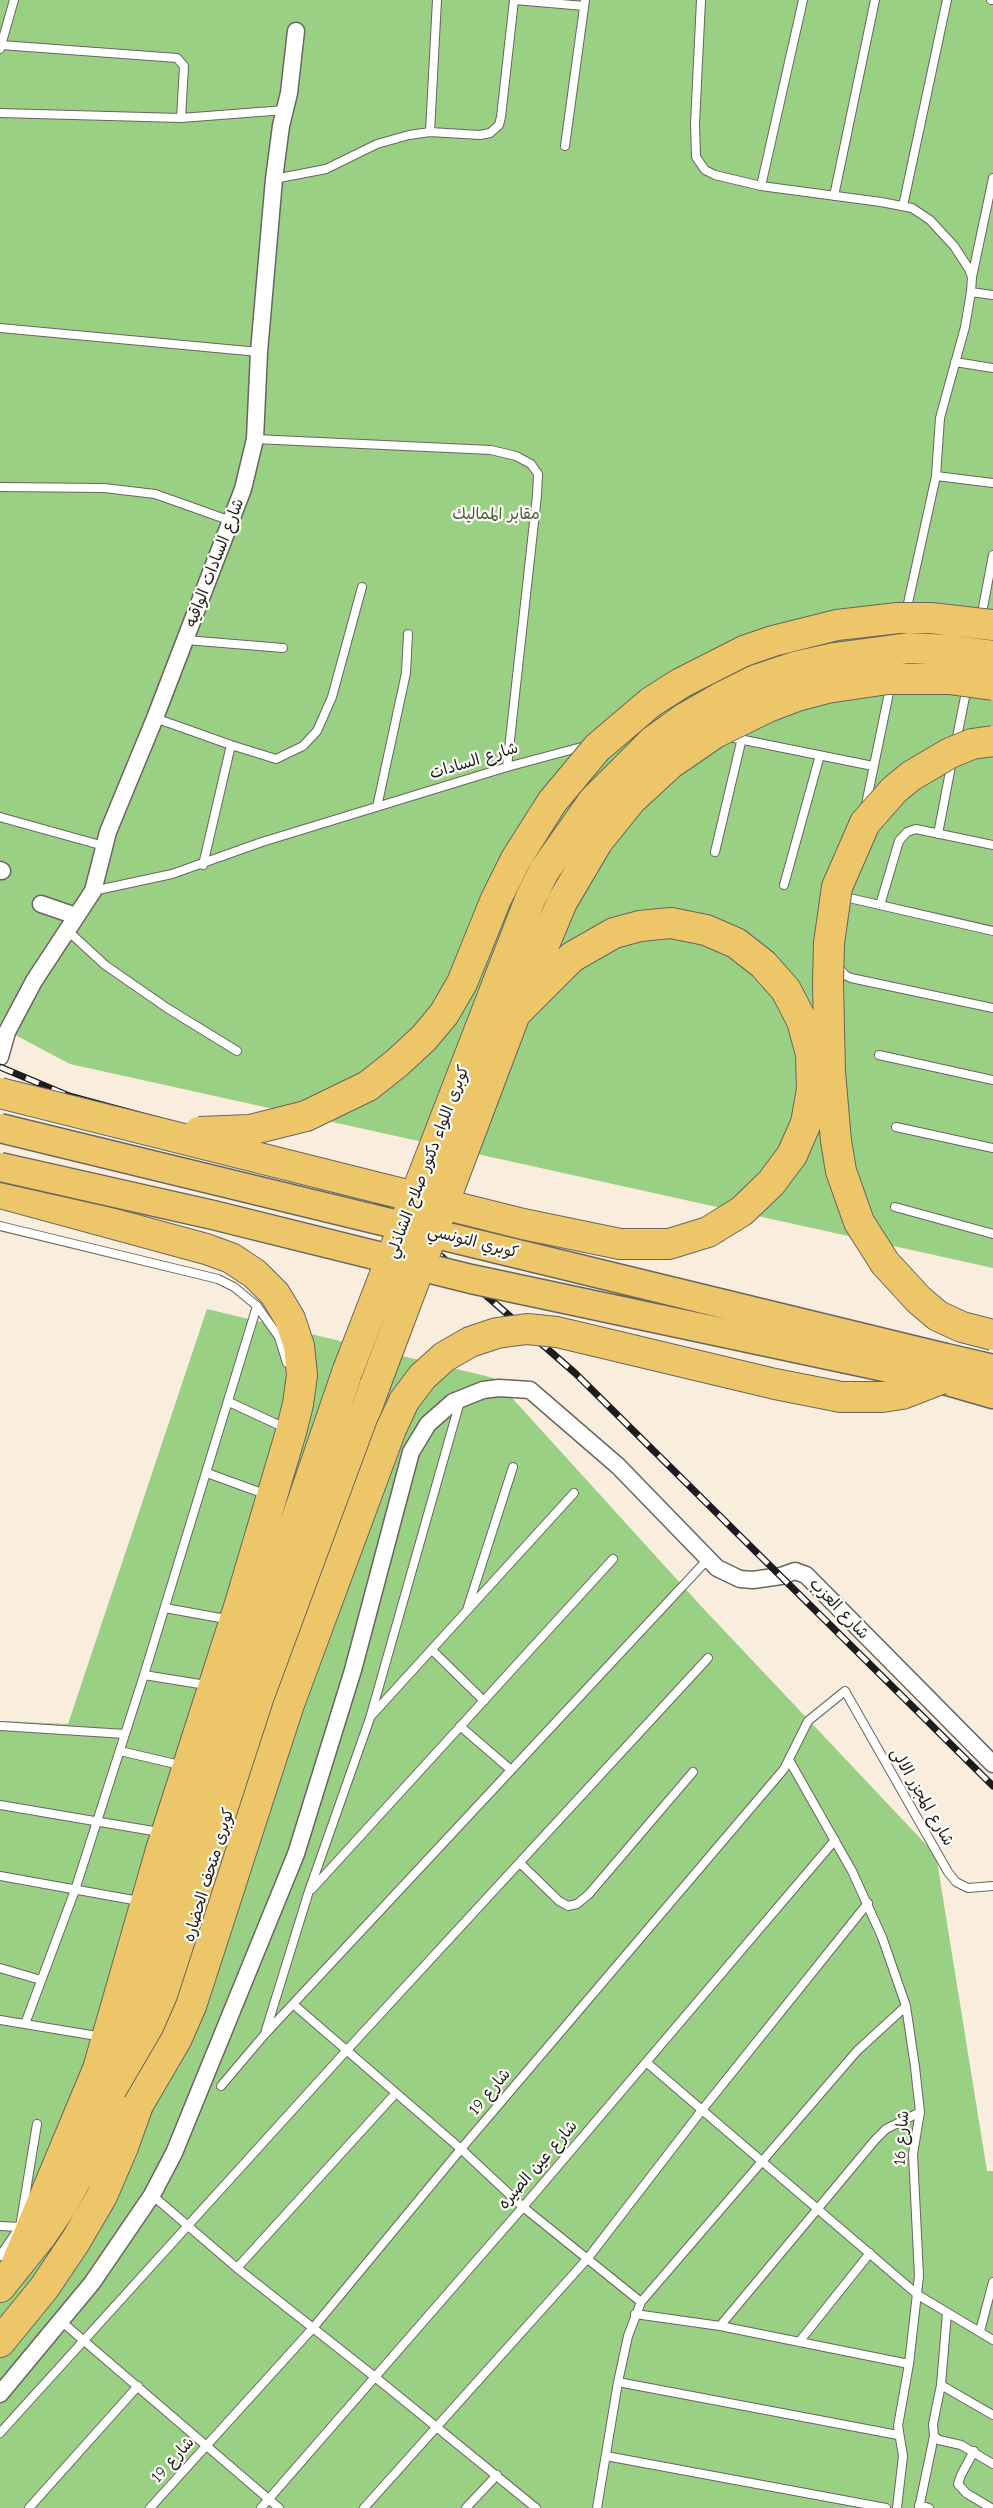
<!DOCTYPE html>
<meta charset="utf-8">
<style>
body{margin:0}
canvas{display:block;background:#f9eddd}
</style>
<canvas width="993" height="2508"></canvas>
<script>
const c = document.querySelector('canvas').getContext('2d');
c.lineJoin = 'round';
function fill(path, color) { c.fillStyle = color; c.fill(path, 'evenodd'); }
const toPath = rows => new Path2D(rows.map(r => 'M' + r).join(''));
function stroke(path, color, width, dash) { c.strokeStyle = color; c.lineWidth = width; c.lineCap = dash ? 'butt' : 'round'; c.setLineDash(dash || []); c.stroke(path); }
function write(font, color, halo, rows, align = 'center') {
  c.font = font + ' "Comic Neue","Playpen Sans Arabic",sans-serif'; c.lineWidth = 4.5; c.setLineDash([]); c.textBaseline = 'middle'; c.strokeStyle = halo; c.fillStyle = color; for (const [text, x, y, turn = 0] of rows) {
    c.save(); c.translate(x, y); c.rotate((+turn || 0) * Math.PI / 180); c.textAlign = isNaN(turn) ? turn : align; if (halo) c.strokeText(text, 0, 0); c.fillText(text, 0, 0); c.restore();
  }
}
fill(toPath([
 [0,0,993,0,993,1268,70,1064,0,1027],
 [207,1309,494,1378,701,1606,936,1855,987,2171,993,2171,993,2508,0,2508,0,1721,68,1724]
]), '#99d083');
const service = toPath([
 [515,0,584,6],
 [701,0,695,124,696,157,705,170,715,175,761,186,881,202,912,208,930,220,954,246,969,269,972,277,971,292,965,327,940,418,936,476],
 [991,0,993,0],
 [1,45,177,58,184,66,181,118],
 [0,49,14,0],
 [0,113,181,118,285,110],
 [430,132,437,0],
 [565,146,585,0],
 [274,179,326,169,377,144,409,135,430,132,480,135,490,133,499,125,501,117,514,0],
 [761,186,803,0],
 [834,196,875,0],
 [903,206,947,0],
 [972,277,993,178],
 [971,292,993,295],
 [0,328,259,352],
 [955,362,993,368],
 [255,439,491,450,516,456,531,464,538,474,537,495,507,767],
 [0,487,104,488,155,494,231,521],
 [981,618,993,555],
 [186,640,283,648],
 [899,644,936,476,993,483],
 [155,718,231,745,203,865],
 [729,737,873,766],
 [956,742,967,687],
 [231,745,276,759,303,746,317,731,332,697,362,587],
 [377,807,406,673,408,634],
 [865,809,891,683],
 [0,817,104,846],
 [938,834,952,761],
 [715,852,742,738],
 [784,885,820,755],
 [93,891,172,874,262,842,507,767,589,745],
 [845,897,993,931],
 [880,905,899,841,907,832,916,829,993,845],
 [67,930,105,965,167,1008,237,1051],
 [838,966,845,975,851,978,993,1008],
 [879,1055,993,1080],
 [896,1127,993,1148],
 [895,1207,993,1234],
 [0,1226,218,1279,234,1287,257,1306,279,1337,287,1363],
 [229,1402,283,1427],
 [207,1473,262,1493],
 [165,1608,226,1619],
 [467,1610,513,1467],
 [432,1650,484,1701],
 [144,1675,206,1685],
 [372,1715,574,1493],
 [0,1726,125,1734],
 [460,1726,511,1770],
 [120,1751,180,1765],
 [789,1760,852,1871,882,1937,906,2006,915,2067,920,2112,913,2154,919,2276,909,2364,898,2426,903,2456,897,2508],
 [0,1805,159,1832],
 [520,1863,559,1901,568,1906,577,1904,589,1894,693,1772],
 [0,1876,139,1901],
 [312,1889,613,1559],
 [0,1968,41,1980],
 [293,2004,461,2149,523,2207,641,2302],
 [0,2020,97,2036],
 [25,2024,75,1890,144,1675,257,1306],
 [266,2030,309,1891,370,1718,461,1398],
 [646,2062,918,2295,993,2340],
 [221,2086,265,2034,708,1559],
 [152,2195,237,2268,375,2377,536,2508],
 [0,2226,20,2227,37,2124],
 [0,2256,15,2234],
 [237,2268,395,2094],
 [947,2313,941,2385,993,2415],
 [635,2314,720,2326,909,2364],
 [62,2322,279,2508],
 [720,2326,875,2140,886,2129,920,2112],
 [980,2331,993,2282],
 [799,2342,870,2253],
 [618,2382,898,2435],
 [941,2385,933,2424,934,2436,939,2440,961,2445,993,2464],
 [0,2433,347,2050,708,1658],
 [974,2451,961,2475,958,2484,966,2493,991,2508],
 [606,2456,886,2508],
 [919,2505,929,2508],
 [29,2508,138,2386],
 [150,2508,313,2328,461,2149,784,1769,808,1721,845,1691,948,1872,956,1882,968,1888,993,1886],
 [261,2508,523,2207,835,1840],
 [364,2508,588,2258,702,2110,868,1903],
 [466,2508,497,2475],
 [597,2508,618,2382,628,2336,641,2302,857,2051,906,2006],
 [919,2508,934,2436]
]);
const minor = toPath([
 [0,870,2,871],
 [41,904,76,916],
 [0,1057,7,1032,34,981,93,891,108,832,155,718,243,489,255,439,259,352,274,179,281,126,289,93,296,31],
 [0,2394,92,2283,152,2195,174,2153,296,1854,353,1670,411,1452,428,1424,453,1402,483,1390,499,1388,530,1390,618,1466,717,1568,740,1579,753,1580,781,1576,795,1571,806,1575,993,1764]
]);
const trunk = toPath([
 [946,1358,993,1369],
 [941,1379,993,1394]
]);
const motorway = toPath([
 [0,1193,206,1249,231,1258,255,1274,275,1294,290,1319,299,1346,302,1375,298,1404,291,1432,239,1607,161,1850,98,2069,14,2270],
 [0,2287,41,2236,62,2205,80,2173,95,2139,140,2011,237,1692,348,1370],
 [0,2342,44,2288,75,2242,102,2196,123,2147,138,2105,262,1702,375,1385]
]);
stroke(service, '#696560', 10);
stroke(minor, '#696560', 19);
stroke(trunk, '#696560', 31);
stroke(motorway, '#696560', 32);
stroke(service, '#fff', 8);
stroke(minor, '#fff', 16);
stroke(trunk, '#ecc669', 28);
stroke(motorway, '#ecc669', 30);
const rail = toPath([
 [0,1067,69,1096,342,1170,575,1373,993,1786]
]);
stroke(rail, '#1c1c1c', 7);
stroke(rail, '#fdfcf7', 4.5, [14]);
const trunkBridge = toPath([
 [0,1128,946,1358],
 [0,1167,213,1215,471,1279,941,1379]
]);
const motorwayBridge = toPath([
 [993,741,972,744,950,753,911,776,894,790,865,823,837,887,829,943,828,983,830,1072,836,1141,841,1171,859,1222,885,1263,919,1300,938,1316,962,1327,993,1335],
 [0,1093,523,1224,620,1244,669,1244,708,1232,742,1211,771,1183,792,1155,806,1123,812,1089,811,1054,802,1021,786,990,763,964,736,943,706,930,671,923,640,926,614,933,572,957,515,1014],
 [199,1132,250,1130,306,1116,368,1086,397,1063,424,1038,444,1014,462,983,496,899,516,859,552,802,597,748,651,702,681,683,744,651,773,641,837,625,898,618,931,618,993,625],
 [348,1370,531,897,544,871,594,800,652,742,685,718,720,698,756,680,795,667,835,658,909,648,948,650,993,656],
 [375,1385,515,1014,562,902,598,841,631,800,670,764,715,733,768,707,797,696,827,688,888,679,949,679,993,685],
 [138,2105,176,2040,191,2006,288,1707,391,1429,404,1401,422,1377,444,1357,470,1342,497,1333,527,1329,557,1332,775,1384,841,1397,882,1397,902,1394,941,1379]
]);
stroke(trunkBridge, '#696560', 31, []);
stroke(motorwayBridge, '#696560', 32, []);
stroke(trunkBridge, '#ecc669', 28);
stroke(motorwayBridge, '#ecc669', 30);
write('16px', '#485b40', '#fdfcf7', [
 ["مقابر المماليك",496,514]
]);
write('16px', '#1c1c1c', '#fdfcf7', [
 ["شارع السادات الواقيه",215,563,-69],
 ["شارع السادات",474,761,-17],
 ["كوبرى اللواء دكتور صلاح الشاذلي",428,1162,-69],
 ["كوبري التونسي",473,1242,14],
 ["شارع العزب",839,1609,46],
 ["شارع المجزر الالى",922,1797,60],
 ["كوبرى متحف الحضاره",209,1875,-73],
 ["شارع 19",490,2092,-50],
 ["شارع 16",902,2138,-86],
 ["شارع عين الصيره",538,2165,-49],
 ["شارع 19",173,2460,-48]
]);
</script>
